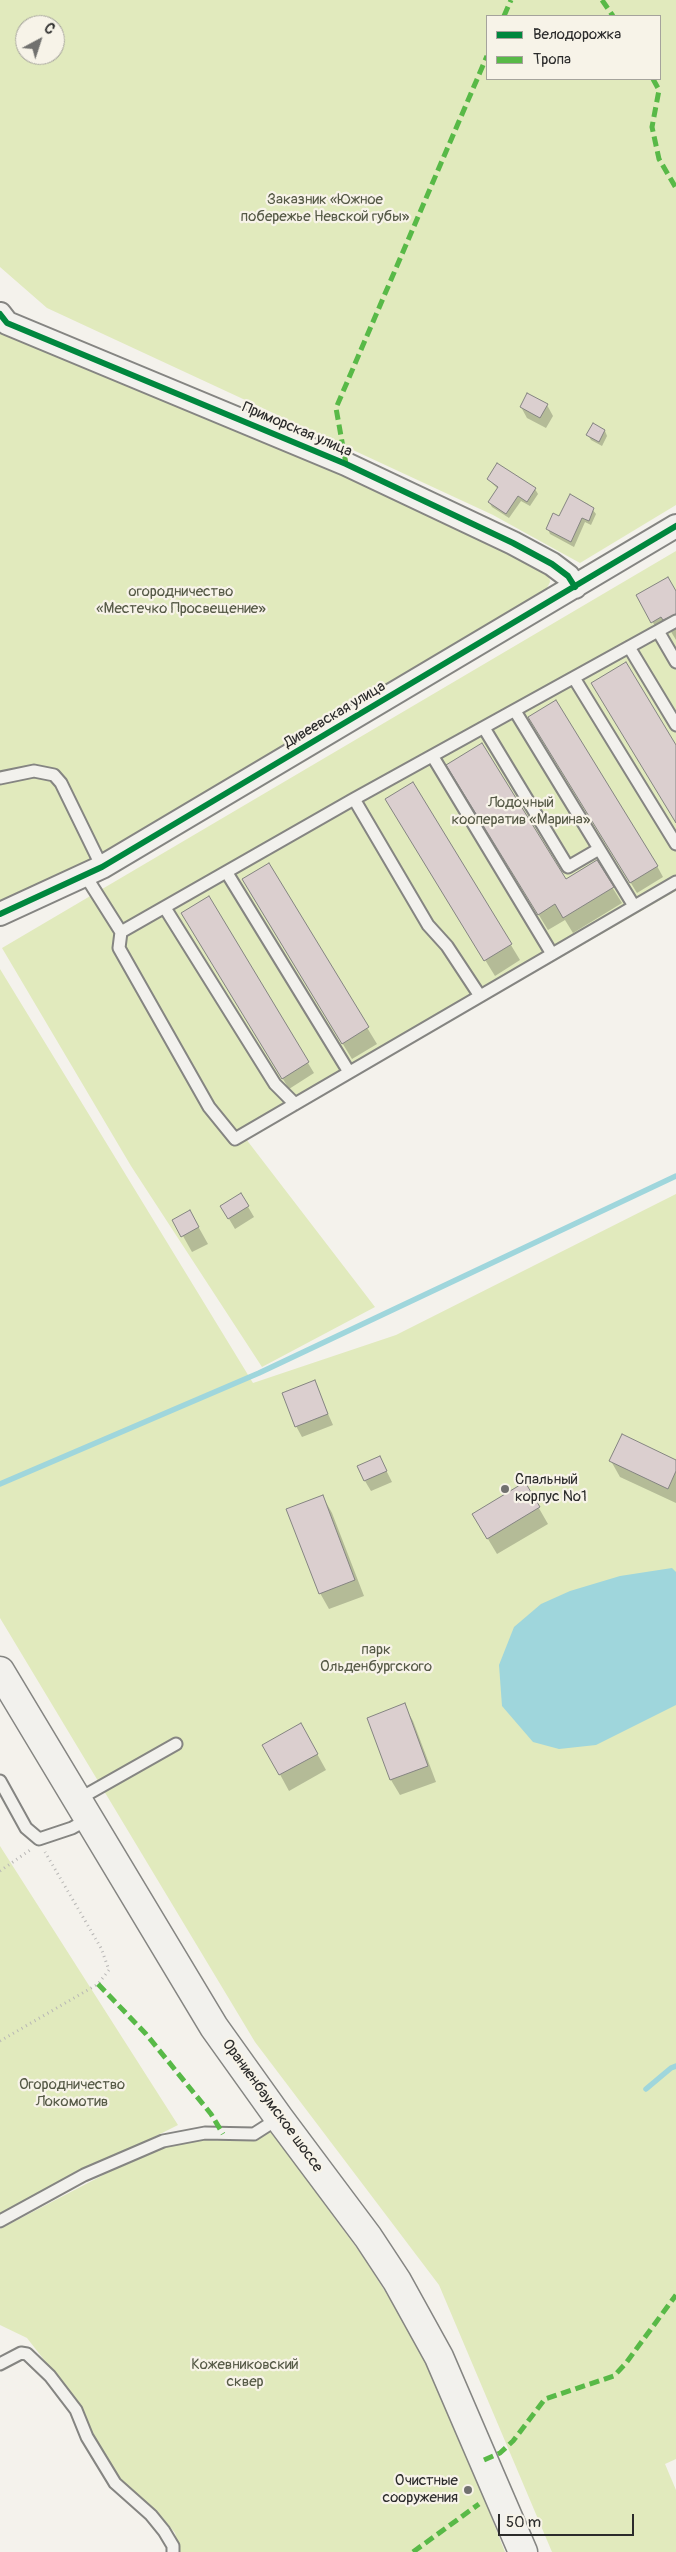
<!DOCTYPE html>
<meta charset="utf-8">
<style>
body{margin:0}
#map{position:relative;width:676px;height:2552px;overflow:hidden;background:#f4f2ec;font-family:Pangolin,sans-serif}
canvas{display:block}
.legend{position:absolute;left:486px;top:15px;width:175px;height:65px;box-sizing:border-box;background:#f7f3e8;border:1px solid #a5a39c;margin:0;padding:6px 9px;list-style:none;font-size:15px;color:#2b2b2b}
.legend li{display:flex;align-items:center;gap:10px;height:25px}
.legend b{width:25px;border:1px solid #a5a39c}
.north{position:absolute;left:15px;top:15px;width:50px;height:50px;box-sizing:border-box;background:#f7f3e8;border:1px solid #a5a39c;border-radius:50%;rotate:40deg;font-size:14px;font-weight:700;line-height:20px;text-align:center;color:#2b2b2b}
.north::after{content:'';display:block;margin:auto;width:18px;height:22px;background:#71716f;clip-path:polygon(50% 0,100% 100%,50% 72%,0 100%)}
.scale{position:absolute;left:498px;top:2514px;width:136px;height:22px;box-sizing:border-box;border:2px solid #2b2b2b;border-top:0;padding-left:6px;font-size:15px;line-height:18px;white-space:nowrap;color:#2b2b2b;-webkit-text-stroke:4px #f7f3e8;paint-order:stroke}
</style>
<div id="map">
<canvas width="676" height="2552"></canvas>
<ul class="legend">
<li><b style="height:6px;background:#00873e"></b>Велодорожка</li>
<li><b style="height:6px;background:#58b947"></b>Тропа</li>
</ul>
<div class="north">С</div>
<div class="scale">50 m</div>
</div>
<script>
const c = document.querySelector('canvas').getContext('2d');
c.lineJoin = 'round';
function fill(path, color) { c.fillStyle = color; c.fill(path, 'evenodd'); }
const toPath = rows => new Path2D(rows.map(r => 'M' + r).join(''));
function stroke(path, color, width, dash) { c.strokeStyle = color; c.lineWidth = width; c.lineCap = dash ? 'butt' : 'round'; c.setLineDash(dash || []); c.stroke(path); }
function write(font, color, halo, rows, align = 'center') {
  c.font = font + ' Pangolin,sans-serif'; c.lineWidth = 4.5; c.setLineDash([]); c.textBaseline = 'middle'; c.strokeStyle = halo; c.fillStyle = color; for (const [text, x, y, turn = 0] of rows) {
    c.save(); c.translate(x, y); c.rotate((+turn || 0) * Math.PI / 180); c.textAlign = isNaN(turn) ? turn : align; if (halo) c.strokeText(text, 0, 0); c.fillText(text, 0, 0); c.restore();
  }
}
fill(toPath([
 [0,0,676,0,676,505,580,563,493,515,47,308,0,267],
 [487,16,660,16,660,79,487,79],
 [25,25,55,25,55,55,25,55],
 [0,326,509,547,549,575,550,582,545,592,85,865,0,905],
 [676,551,676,891,246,1139,375,1307,262,1367,131,1166,2,948],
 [0,969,253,1383,396,1335,676,1194,676,2459,665,2464,676,2490,676,2552,552,2552,439,2285,255,2042,0,1618],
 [0,1846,178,2125,0,2214],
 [271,2131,364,2258,417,2342,472,2468,505,2552,180,2552,175,2533,161,2516,124,2484,103,2455,80,2406,27,2338,0,2325,0,2229,151,2150,207,2135,254,2138]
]), '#e1eabd');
fill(toPath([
 [672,1568,676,1572,676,1705,596,1745,559,1749,533,1742,502,1706,499,1665,514,1627,541,1604,570,1591,620,1576]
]), '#9fd6dc');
fill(toPath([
 [547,405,553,416,546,428,527,418,521,407],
 [605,431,607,436,602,446,591,440,588,435],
 [488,479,535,489,538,494,530,506,521,501,509,518,492,507,489,502,498,489],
 [570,496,588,504,596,514,591,525,585,522,574,547,550,534,548,529,560,518],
 [676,594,676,640,670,630,660,635,638,596],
 [536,728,657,866,663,877,637,893],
 [457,781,565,881,612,887,622,903,573,933,565,920,548,930],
 [413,784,520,960,495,976,396,815],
 [268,865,377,1044,352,1059,253,896],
 [208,898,314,1073,289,1089,183,914],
 [241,1195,254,1217,235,1229,222,1207],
 [190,1212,208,1244,192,1252,174,1220],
 [314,1382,333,1425,302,1437,296,1426],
 [611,1461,676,1462,676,1503,620,1477],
 [385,1468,392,1482,371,1491,365,1481],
 [525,1484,548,1524,497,1554,473,1514],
 [323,1497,332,1513,364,1596,329,1609,320,1593],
 [404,1705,413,1721,436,1782,400,1795,391,1780],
 [310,1741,326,1770,289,1791,264,1745]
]), '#0003');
stroke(toPath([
 [0,1484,259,1373,676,1176],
 [646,2089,671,2068,676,2066]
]), '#9fd6dc', 5.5);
const building = toPath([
 [527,393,548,404,540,418,520,407,527,393],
 [593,423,605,430,599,442,586,435,593,423],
 [497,463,536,488,527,502,518,496,506,514,488,502,498,487,487,479,497,463],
 [570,494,594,508,589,521,582,518,571,542,546,529,553,513,559,516,570,494],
 [668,577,676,591,676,614,663,620,661,617,651,623,636,595,668,577],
 [626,662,676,745,676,823,591,683,626,662],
 [556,700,658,866,630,883,528,717,556,700],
 [482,743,566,879,597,860,614,887,563,918,555,904,538,915,446,765,482,743],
 [413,782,512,944,484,961,385,799,413,782],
 [269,863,369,1027,342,1044,242,879,269,863],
 [209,896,309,1062,282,1079,181,913,209,896],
 [241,1193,249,1206,228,1219,220,1206,241,1193],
 [190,1210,199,1227,181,1237,172,1220,190,1210],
 [315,1380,328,1414,295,1427,282,1393,315,1380],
 [622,1434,676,1460,676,1471,668,1489,609,1461,622,1434],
 [380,1456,387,1471,364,1481,357,1466,380,1456],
 [525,1482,540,1507,487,1539,472,1514,525,1482],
 [323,1495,355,1580,319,1594,286,1509,323,1495],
 [405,1703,428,1766,390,1780,367,1718,405,1703],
 [301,1723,318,1754,279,1775,262,1745,301,1723]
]);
fill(building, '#dbcfcf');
stroke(building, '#858582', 1);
const lane = toPath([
 [658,631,676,662],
 [629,647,676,725],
 [574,678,676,844],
 [515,711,634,906],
 [484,728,568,867,599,849],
 [433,757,552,954],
 [0,778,34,771,54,775,61,783,102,867],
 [354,799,428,925,447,946,480,996],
 [227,873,349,1072],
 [85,875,121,932,354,799,676,621],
 [165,908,275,1084,295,1104],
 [121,932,119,948,209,1107,235,1139,676,882],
 [0,1781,26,1828,39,1839,72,1828,88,1819],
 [77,1800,176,1744],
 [0,2221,84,2175,163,2141,205,2133,254,2134,279,2118],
 [0,2364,21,2353,27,2354,50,2376,76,2410,87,2437,115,2483,151,2515,164,2531,173,2546,173,2552]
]);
const street = toPath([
 [0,314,7,323,346,464,513,543,552,564,568,576,575,587],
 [0,914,102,867,676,526]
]);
const primary = toPath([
 [0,1671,214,2027,279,2118,368,2237,397,2281,439,2357,523,2552]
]);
stroke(lane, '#858582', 15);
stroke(street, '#858582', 26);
stroke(primary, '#858582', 31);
stroke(toPath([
 [0,1871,30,1850],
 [0,2041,98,1984,109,1970,101,1948,45,1852]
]), '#b8b7b5', 3, [1, 4]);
stroke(lane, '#f2f1ed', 11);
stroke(street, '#f2f1ed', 22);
stroke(primary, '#f2f1ed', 28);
stroke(toPath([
 [602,0,613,16],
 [504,16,511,0],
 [653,79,659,90,652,127,659,159,676,188],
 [346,464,336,408,487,56],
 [98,1984,146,2034,211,2114,223,2134],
 [484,2460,500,2453,513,2441,545,2399,614,2376,626,2363,676,2295],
 [413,2552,479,2504]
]), '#58b947', 5, [10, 5]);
stroke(toPath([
 [0,314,7,323,346,464,513,543,552,564,568,576,575,587],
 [0,914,102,867,676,526]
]), '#00873e', 6);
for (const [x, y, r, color] of [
 [505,1489,5,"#71716f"],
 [468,2490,5,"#71716f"]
]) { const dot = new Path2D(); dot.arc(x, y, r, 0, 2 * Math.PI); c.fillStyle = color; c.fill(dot); stroke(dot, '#f7f3e8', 2); }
write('15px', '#555946', '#f7f3e8', [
 ["Заказник «Южное",325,200],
 ["побережье Невской губы»",325,217],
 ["огородничество",181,592],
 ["«Местечко Просвещение»",181,609],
 ["Лодочный",521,803],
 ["кооператив «Марина»",521,820],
 ["парк",376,1650],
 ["Ольденбургского",376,1667],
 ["Огородничество",72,2085],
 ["Локомотив",72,2102],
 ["Кожевниковский",245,2365],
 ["сквер",245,2382]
]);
write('15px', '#2b2b2b', '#f7f3e8', [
 ["Приморская улица",297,430,23],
 ["Дивеевская улица",335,715,-31],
 ["Ораниенбаумское шоссе",272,2106,54]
]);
write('15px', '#2b2b2b', '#f7f3e8', [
 ["Спальный",515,1480],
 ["корпус №1",515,1497],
 ["Очистные",458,2481,"right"],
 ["сооружения",458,2498,"right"]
], 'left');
</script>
